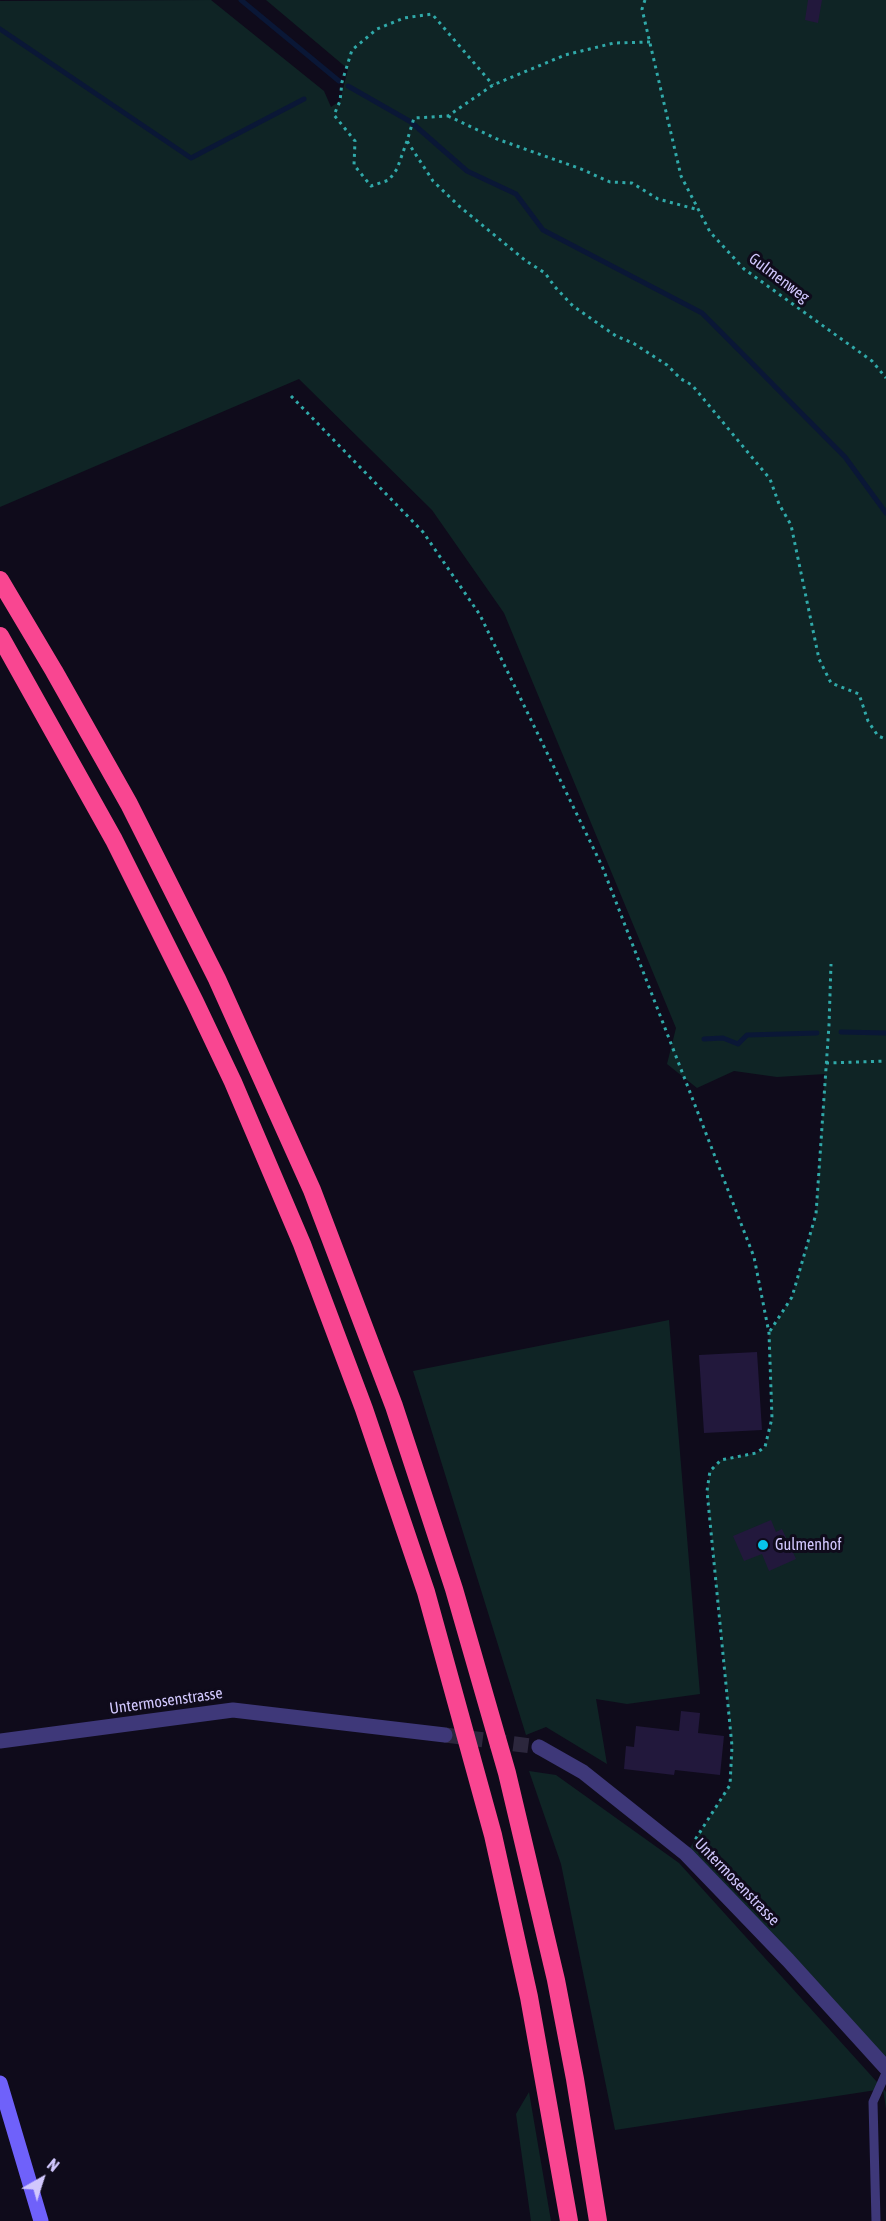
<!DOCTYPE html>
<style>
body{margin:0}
#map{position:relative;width:886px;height:2221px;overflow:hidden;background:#0f0b1b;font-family:"Asap Condensed",sans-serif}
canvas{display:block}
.north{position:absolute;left:12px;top:2149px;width:60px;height:60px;-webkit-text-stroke:4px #0f0b1b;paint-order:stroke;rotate:39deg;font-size:16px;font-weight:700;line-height:24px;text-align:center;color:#d1c7fd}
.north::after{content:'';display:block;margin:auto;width:21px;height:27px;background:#d1c7fd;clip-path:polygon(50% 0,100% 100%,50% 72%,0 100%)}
</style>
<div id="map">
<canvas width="886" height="2221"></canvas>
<div class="north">N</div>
</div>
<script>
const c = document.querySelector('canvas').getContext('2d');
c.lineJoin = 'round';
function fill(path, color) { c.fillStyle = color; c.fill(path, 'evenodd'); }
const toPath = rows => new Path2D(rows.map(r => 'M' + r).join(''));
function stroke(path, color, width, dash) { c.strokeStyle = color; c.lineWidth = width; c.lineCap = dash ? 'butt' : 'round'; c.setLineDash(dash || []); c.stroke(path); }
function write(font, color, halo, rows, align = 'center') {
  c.font = font + ' "Asap Condensed",sans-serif'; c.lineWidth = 6; c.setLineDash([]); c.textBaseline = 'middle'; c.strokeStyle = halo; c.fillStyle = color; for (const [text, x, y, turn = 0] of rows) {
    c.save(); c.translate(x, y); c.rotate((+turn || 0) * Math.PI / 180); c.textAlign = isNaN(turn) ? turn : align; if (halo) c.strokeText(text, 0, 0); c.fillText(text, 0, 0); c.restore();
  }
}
fill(toPath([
 [211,0,324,91,331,107,340,101,348,69,266,0,886,0,886,2068,686,1854,730,1785,732,1746,707,1491,710,1471,721,1460,756,1453,765,1447,769,1433,772,1418,769,1333,792,1297,816,1214,825,1074,777,1077,734,1071,697,1088,667,1064,676,1028,504,613,432,510,299,379,0,507,0,1],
 [669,1320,700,1694,627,1704,596,1699,607,1764,546,1727,526,1735,413,1371],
 [529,1771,556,1775,679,1863,886,2092,886,2109,883,2089,615,2130,561,1864],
 [529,2092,551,2221,531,2221,516,2114]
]), '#0f2425');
stroke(toPath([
 [241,0,339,81],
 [0,29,191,158,304,99],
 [348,86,411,122,467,171,516,194,543,230,702,313,845,457,886,513],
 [841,1032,886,1033],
 [704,1039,723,1038,738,1044,747,1035,817,1033]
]), '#0a1736', 5);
fill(toPath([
 [808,0,822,0,818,23,805,20],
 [757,1352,762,1430,704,1433,699,1355],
 [771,1520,776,1532,782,1529,796,1559,769,1571,762,1554,744,1561,733,1536],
 [681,1711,700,1713,698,1733,724,1736,720,1775,675,1770,674,1775,624,1769,626,1746,634,1747,636,1726,679,1731]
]), '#22183c');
stroke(toPath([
 [445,1735,539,1747]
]), '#2c273d', 15, [15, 8]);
stroke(toPath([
 [645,0,642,9,681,176,710,232,744,269,872,361,886,378],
 [650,42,614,43,565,55,493,85,448,116,414,118,407,141,433,181,459,206,526,261,545,273,555,287,573,306,616,336,633,343,667,365,681,379,692,385,770,479,779,504,791,525,819,659,831,683,859,694,868,721,878,736,886,739],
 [448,116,497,139,581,169,610,182,632,183,658,199,699,210],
 [407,141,397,169,389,180,371,186,354,165,355,141,334,115,340,101,342,82,352,50,377,29,404,18,432,14,493,85],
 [291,396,423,532,480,615,602,866,754,1257,769,1333,772,1418,765,1447,756,1453,721,1460,710,1471,707,1491,732,1746,730,1785,693,1843],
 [826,1063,886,1061],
 [770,1331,792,1297,816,1214,829,1025,831,964]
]), '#30a9a9', 3, [3, 4.5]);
stroke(toPath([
 [876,2221,873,2102,886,2073]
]), '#3e3879', 9);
stroke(toPath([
 [0,1741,233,1710,445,1735],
 [539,1747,583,1772,686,1854,788,1960,886,2068]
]), '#3e3879', 15);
stroke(toPath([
 [0,2083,41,2221]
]), '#6f61fa', 15);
stroke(toPath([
 [0,580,54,671,129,804,217,979,312,1190,394,1406,454,1589,507,1773,556,1980,575,2079,598,2221],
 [0,636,114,840,195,1002,233,1082,302,1244,364,1409,426,1592,493,1835,529,1997,569,2221]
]), '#f94691', 18);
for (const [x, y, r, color] of [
 [763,1545,6,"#07c5ea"]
]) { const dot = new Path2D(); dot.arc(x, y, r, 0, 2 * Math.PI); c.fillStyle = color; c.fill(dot); stroke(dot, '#0f0b1b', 2); }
write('16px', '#d1c7fd', '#0f0b1b', [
 ["Gulmenweg",779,278,37],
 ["Untermosenstrasse",166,1701,-8],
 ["Untermosenstrasse",737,1882,46]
]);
write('16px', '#d1c7fd', '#0f0b1b', [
 ["Gulmenhof",775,1545]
], 'left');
</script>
